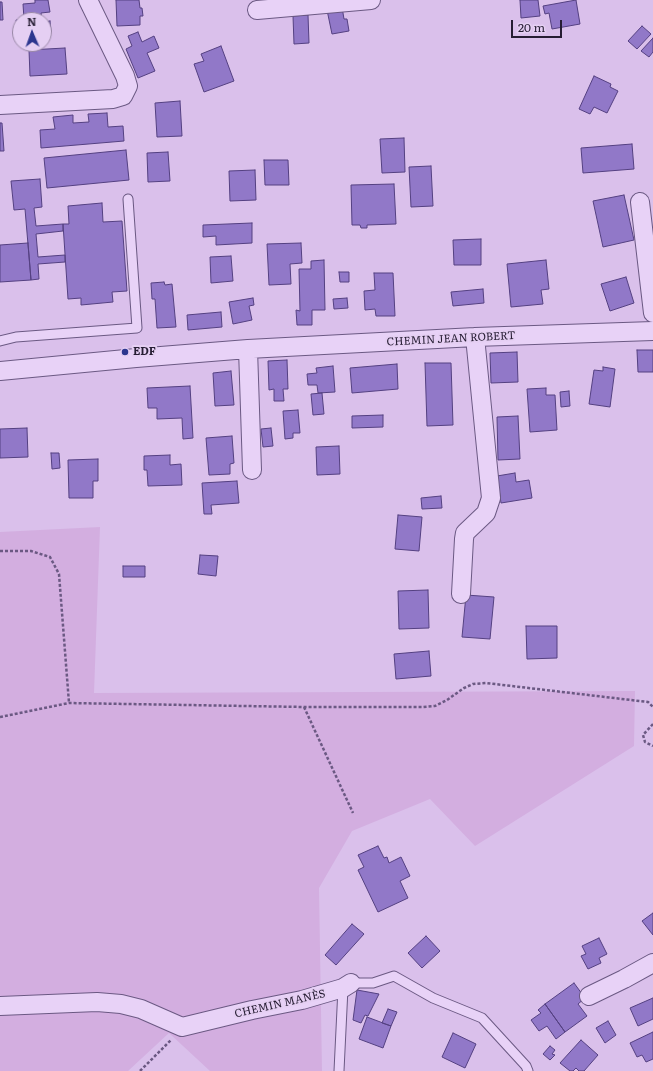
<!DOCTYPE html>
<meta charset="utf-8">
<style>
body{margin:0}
#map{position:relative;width:653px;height:1071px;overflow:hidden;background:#dac0eb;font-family:Literata,serif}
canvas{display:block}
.north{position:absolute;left:12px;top:12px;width:40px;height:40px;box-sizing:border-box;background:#e5cff3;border:1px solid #9988a6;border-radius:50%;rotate:358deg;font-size:11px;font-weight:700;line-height:16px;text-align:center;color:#261d33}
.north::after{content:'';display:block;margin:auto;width:14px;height:18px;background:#2c368f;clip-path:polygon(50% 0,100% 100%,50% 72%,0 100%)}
.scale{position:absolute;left:511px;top:20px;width:51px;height:18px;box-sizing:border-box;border:2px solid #261d33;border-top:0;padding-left:5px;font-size:12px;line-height:14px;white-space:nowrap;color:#261d33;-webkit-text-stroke:3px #e5cff3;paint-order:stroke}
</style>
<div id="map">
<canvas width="653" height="1071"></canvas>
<div class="north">N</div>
<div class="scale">20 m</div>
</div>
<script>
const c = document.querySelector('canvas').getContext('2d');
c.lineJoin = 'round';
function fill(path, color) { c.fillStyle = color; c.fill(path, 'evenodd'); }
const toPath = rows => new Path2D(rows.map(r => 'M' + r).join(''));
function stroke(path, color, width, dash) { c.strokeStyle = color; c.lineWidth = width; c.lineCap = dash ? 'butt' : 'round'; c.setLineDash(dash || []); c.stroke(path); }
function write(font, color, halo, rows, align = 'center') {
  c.font = font + ' Literata,serif'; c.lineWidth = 4; c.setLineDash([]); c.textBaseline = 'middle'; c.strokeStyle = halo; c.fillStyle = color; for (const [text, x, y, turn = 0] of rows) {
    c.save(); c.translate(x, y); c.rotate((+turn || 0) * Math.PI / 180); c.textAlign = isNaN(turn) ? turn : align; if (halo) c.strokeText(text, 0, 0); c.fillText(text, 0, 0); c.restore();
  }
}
fill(toPath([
 [100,527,94,693,635,691,634,746,475,846,430,799,352,831,319,888,322,1071,210,1071,169,1033,128,1071,0,1071,0,532]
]), '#d3aee0');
const building = toPath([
 [35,0,48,0,50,12,41,13,42,20,20,20,20,35,18,35,16,20,24,19,23,4,35,3,35,0],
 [116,0,139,0,140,8,142,8,143,16,140,16,140,25,117,26,116,0],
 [520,0,538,0,540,16,521,18,520,0],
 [576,0,580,24,552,29,549,13,545,14,543,6,576,0],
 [0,2,2,2,3,20,0,20,0,2],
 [342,7,344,19,347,19,349,31,332,34,327,10,342,7],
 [308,15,309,43,294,44,293,16,308,15],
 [50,21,51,32,44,33,44,22,50,21],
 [642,26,651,34,637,49,628,41,642,26],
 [138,32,142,42,154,36,159,48,147,53,155,71,138,78,126,49,132,46,128,36,138,32],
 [653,38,653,52,649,57,641,51,653,38],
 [221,46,234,81,204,92,194,64,204,61,201,54,221,46],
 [65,48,67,74,30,76,29,50,65,48],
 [594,76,611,84,610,87,618,91,607,113,594,107,590,114,579,109,594,76],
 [180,101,182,136,157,137,155,103,180,101],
 [107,113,108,127,123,126,124,141,41,148,40,130,55,129,53,117,73,115,73,123,89,122,88,114,107,113],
 [0,123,2,123,4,151,0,151,0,123],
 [404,138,405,172,382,173,380,139,404,138],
 [632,144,634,169,583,173,581,148,632,144],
 [126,150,129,180,47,188,44,158,126,150],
 [168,152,170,181,148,182,147,153,168,152],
 [264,160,288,160,289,185,265,185,264,160],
 [431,166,433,206,411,207,409,167,431,166],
 [255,170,256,200,230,201,229,171,255,170],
 [40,179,42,207,34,208,36,226,63,224,63,231,36,234,38,257,65,255,65,262,38,264,39,279,31,280,25,209,14,210,11,181,40,179],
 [394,184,396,224,367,225,367,228,361,228,360,225,352,225,351,185,394,184],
 [624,195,634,240,603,247,593,201,624,195],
 [102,203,103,222,122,221,127,291,112,292,113,302,81,305,81,298,68,299,63,224,69,224,68,206,102,203],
 [252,223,252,243,216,245,216,236,203,237,203,225,252,223],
 [481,239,481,265,454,265,453,240,481,239],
 [28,243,31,280,0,282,0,245,28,243],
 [301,243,302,263,290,264,291,284,269,285,267,244,301,243],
 [231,256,233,281,211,283,210,257,231,256],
 [324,260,325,310,312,310,312,325,297,325,296,310,300,311,299,269,311,269,311,261,324,260],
 [546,260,549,289,541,290,543,304,511,307,507,264,546,260],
 [339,272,349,272,349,282,340,282,339,272],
 [374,273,393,273,395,316,376,316,375,309,365,310,364,291,375,290,374,273],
 [626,277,634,303,610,311,601,284,626,277],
 [164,282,165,285,172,284,176,327,157,328,155,299,152,299,151,283,164,282],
 [483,289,484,303,453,306,451,292,483,289],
 [253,298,254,305,249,306,252,320,233,324,229,302,253,298],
 [347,298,348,308,334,309,333,299,347,298],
 [221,312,222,327,188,330,187,315,221,312],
 [637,350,653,350,653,372,638,372,637,350],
 [517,352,518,382,491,383,490,353,517,352],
 [287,360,288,389,283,389,284,401,274,401,274,389,269,390,268,361,287,360],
 [425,363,451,363,453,425,427,426,425,363],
 [397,364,398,389,352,393,350,368,397,364],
 [333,366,335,392,318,393,317,385,308,385,307,374,317,373,316,368,333,366],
 [603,367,615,369,610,407,589,404,594,370,603,371,603,367],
 [231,371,234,405,215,406,213,373,231,371],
 [190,386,193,438,183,439,182,418,157,419,157,408,148,408,147,388,190,386],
 [546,388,546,395,555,395,557,430,530,432,527,389,546,388],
 [569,391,570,406,561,407,560,392,569,391],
 [322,393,324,414,313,415,311,394,322,393],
 [298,410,300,433,293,433,293,438,285,439,283,411,298,410],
 [383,415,383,427,352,428,352,416,383,415],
 [518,416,520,459,498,460,497,417,518,416],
 [27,428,28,457,0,458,0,429,27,428],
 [271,428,273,446,263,447,261,429,271,428],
 [232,436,234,463,230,464,230,474,209,475,206,438,232,436],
 [339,446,340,474,317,475,316,447,339,446],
 [51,453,59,453,60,468,52,469,51,453],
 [170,455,170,465,181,464,182,485,148,486,147,470,144,470,144,456,170,455],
 [98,459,98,481,93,481,93,498,69,498,68,460,98,459],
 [515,473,516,482,529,480,532,498,501,503,497,476,515,473],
 [237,481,239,503,211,505,212,514,204,514,202,483,237,481],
 [441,496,442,508,422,509,421,498,441,496],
 [398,515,422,517,419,551,395,549,398,515],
 [200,555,218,556,216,576,198,574,200,555],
 [123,566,145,566,145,577,123,577,123,566],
 [428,590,429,628,399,629,398,591,428,590],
 [466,595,494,597,490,639,462,637,466,595],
 [526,626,557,626,557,658,527,659,526,626],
 [429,651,431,676,396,679,394,654,429,651],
 [378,846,384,858,387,857,389,863,401,857,410,876,400,881,408,898,378,912,358,870,364,867,358,855,378,846],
 [653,913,653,935,642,921,653,913],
 [352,924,364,934,336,965,325,955,352,924],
 [426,936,440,951,422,968,408,953,426,936],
 [599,938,607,954,599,958,601,963,588,969,581,956,586,954,582,946,599,938],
 [574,983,585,998,578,1004,587,1016,565,1032,545,1004,574,983],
 [357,990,379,994,368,1016,365,1015,361,1023,353,1020,357,990],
 [653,998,653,1019,638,1026,630,1008,653,998],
 [545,1004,565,1032,556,1039,547,1026,539,1031,531,1020,541,1013,538,1010,545,1004],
 [388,1009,397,1012,391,1026,382,1023,388,1009],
 [367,1017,391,1026,383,1048,359,1039,367,1017],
 [608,1021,616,1035,605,1043,596,1028,608,1021],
 [653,1032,653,1059,646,1062,642,1055,637,1057,630,1043,653,1032],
 [453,1033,476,1044,465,1068,442,1057,453,1033],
 [581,1040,598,1055,584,1071,579,1071,576,1068,573,1071,570,1071,560,1063,581,1040],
 [550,1046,555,1050,552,1054,555,1055,550,1060,543,1054,550,1046]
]);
fill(building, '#9178c8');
stroke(building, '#544081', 1);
const lane = toPath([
 [0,341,16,337,137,328,128,199],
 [351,983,373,983,394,976,433,998,482,1018,526,1066,528,1071],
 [339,1071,343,988]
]);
const street = toPath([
 [257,10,371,0],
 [0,105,113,99,123,96,128,86,125,76,88,0],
 [640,202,653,313],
 [248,349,252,470],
 [0,371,136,358,248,349,475,337,653,331],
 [461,594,464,539,465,533,486,513,491,498,475,337],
 [589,996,624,979,653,963],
 [0,1006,97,1002,121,1004,141,1009,182,1027,252,1010,302,1000,343,988,351,983]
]);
stroke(lane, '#6b5983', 11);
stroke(street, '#6b5983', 20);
stroke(toPath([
 [0,551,31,551,50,557,59,574,69,703],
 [304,707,353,813],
 [0,717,69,703,304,707,422,707,435,706,447,700,464,688,473,684,486,683,648,702,653,707],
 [653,724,643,735,645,742,653,746],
 [140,1071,171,1040]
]), '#6b5983', 2.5, [3, 2]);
stroke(lane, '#e8d2f7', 9);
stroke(street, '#e8d2f7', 18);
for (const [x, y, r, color] of [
 [125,352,4,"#2c368f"]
]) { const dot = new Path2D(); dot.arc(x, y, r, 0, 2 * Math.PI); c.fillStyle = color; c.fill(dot); stroke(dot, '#e5cff3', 1.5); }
write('11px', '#261d33', '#e5cff3', [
 ["CHEMIN JEAN ROBERT",451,339,-3],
 ["CHEMIN MANÈS",280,1004,-13]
]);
write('bold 11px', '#261d33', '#e5cff3', [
 ["EDF",133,352]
], 'left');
</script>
